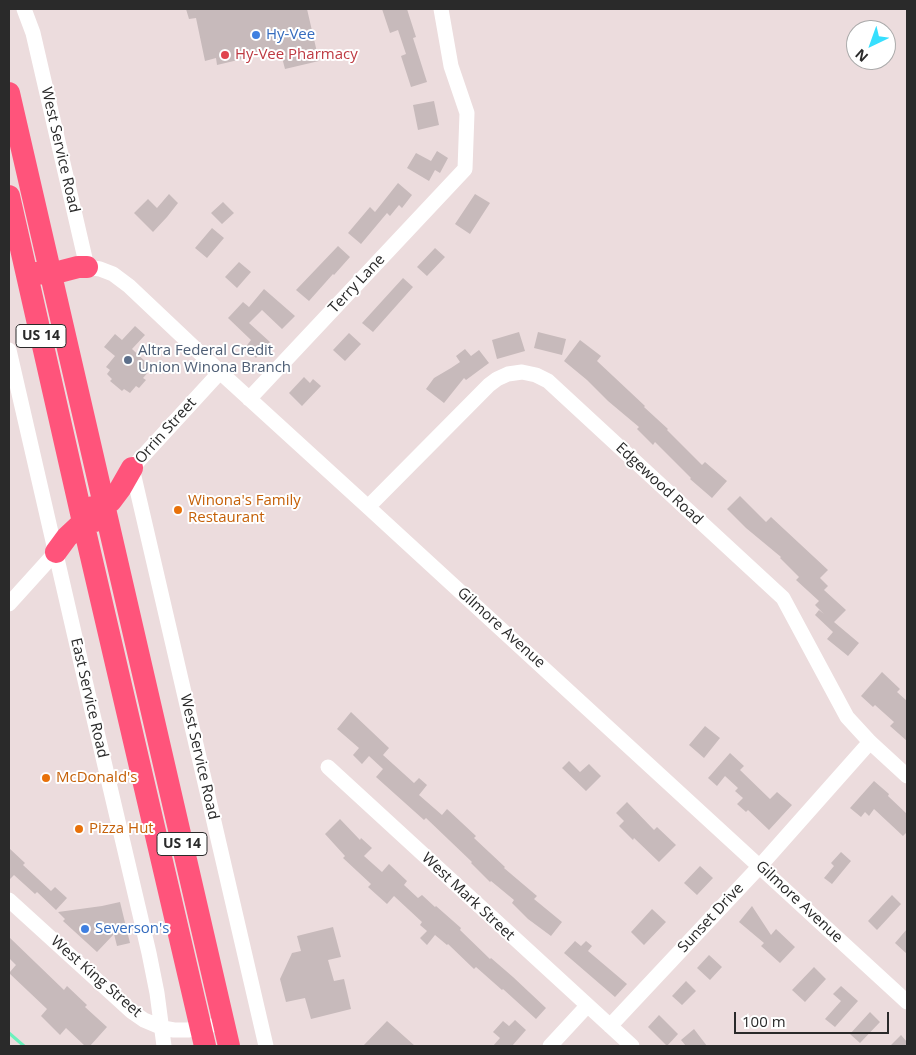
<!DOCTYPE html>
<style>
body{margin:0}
#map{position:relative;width:916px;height:1055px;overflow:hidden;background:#ecdcdd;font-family:"Open Sans",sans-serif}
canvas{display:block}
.frame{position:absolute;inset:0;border:10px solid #2a2a2a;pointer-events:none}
.north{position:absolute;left:846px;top:20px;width:50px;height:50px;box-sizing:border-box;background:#fff;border:1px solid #aaa;border-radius:50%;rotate:222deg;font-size:14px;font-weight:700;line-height:20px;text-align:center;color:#2a2a2a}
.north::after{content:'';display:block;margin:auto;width:18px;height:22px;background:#37dffe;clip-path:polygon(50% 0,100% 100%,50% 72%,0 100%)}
.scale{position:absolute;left:734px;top:1012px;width:155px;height:22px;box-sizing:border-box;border:2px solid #2a2a2a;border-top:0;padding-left:6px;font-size:15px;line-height:18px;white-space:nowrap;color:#2a2a2a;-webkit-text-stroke:4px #fff;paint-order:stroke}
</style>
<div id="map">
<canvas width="916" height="1055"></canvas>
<div class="frame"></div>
<div class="north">N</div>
<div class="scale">100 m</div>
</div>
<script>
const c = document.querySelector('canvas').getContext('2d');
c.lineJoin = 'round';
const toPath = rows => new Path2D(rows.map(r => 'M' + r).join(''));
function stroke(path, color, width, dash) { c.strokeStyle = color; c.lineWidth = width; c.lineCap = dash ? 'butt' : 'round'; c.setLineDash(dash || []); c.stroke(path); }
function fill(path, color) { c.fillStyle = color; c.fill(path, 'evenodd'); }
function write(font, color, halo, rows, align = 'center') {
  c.font = font + ' "Open Sans",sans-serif'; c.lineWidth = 4; c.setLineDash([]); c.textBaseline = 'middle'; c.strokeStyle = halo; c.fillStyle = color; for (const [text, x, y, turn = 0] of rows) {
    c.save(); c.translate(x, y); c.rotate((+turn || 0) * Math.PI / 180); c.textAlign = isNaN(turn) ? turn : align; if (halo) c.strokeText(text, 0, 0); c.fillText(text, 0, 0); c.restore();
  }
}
stroke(toPath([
 [9,1033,24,1046]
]), '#6cf1bd', 3);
fill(toPath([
 [186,9,307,9,319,61,285,69,280,50,217,65,216,58,205,61,196,18,189,19],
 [382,9,407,9,416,37,413,38,427,82,411,87,401,56,406,54,398,30,390,33],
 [434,101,439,125,418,130,413,105],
 [437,151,448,158,440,173,435,170,429,181,407,168,416,153,431,161],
 [398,183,412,195,402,208,399,205,390,216,387,213,361,244,348,233,370,207,375,212],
 [169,194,178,203,167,217,153,232,134,213,148,199,157,208],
 [475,194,490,203,470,234,455,224],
 [223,202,234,213,222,224,211,213],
 [212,228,224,238,207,258,195,248],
 [338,246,350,257,334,275,333,274,309,301,296,290],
 [435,248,445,257,427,276,417,267],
 [239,262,251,272,237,288,225,277],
 [403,278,413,287,373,332,362,323],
 [264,289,295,316,282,329,262,310,249,323,270,342,256,358,245,348,251,340,228,318,243,302,249,307],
 [135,326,145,335,132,349,147,363,144,366,150,370,143,378,146,380,139,388,136,386,130,393,124,389,122,391,110,381,112,379,107,374,110,370,106,367,115,356,104,347,115,334,122,340],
 [519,332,525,351,497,359,492,340],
 [538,332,566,339,562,355,534,348],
 [349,333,361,344,345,361,333,350],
 [580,340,601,356,597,361,645,406,644,407,668,429,667,430,702,465,705,462,727,481,712,498,690,479,691,478,655,442,653,445,637,429,639,427,608,401,587,380,564,361],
 [465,349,471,356,479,350,489,363,466,380,464,378,444,403,426,389,434,378,451,368,460,362,456,356],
 [304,377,310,383,313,379,321,386,302,406,289,393],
 [740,496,766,522,771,517,828,570,820,578,828,586,824,590,846,610,834,622,859,643,848,656,827,639,833,632,815,615,819,610,824,614,815,605,819,601,796,580,799,577,780,558,781,557,746,528,727,509],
 [882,672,900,689,897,692,907,701,907,741,890,726,894,722,875,705,873,707,861,696],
 [351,712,389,748,383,755,414,783,419,778,427,785,419,795,442,815,447,809,476,836,474,838,505,867,504,868,537,896,534,899,562,922,551,936,528,919,512,903,514,900,491,881,490,882,471,863,472,862,426,818,424,820,376,777,383,769,369,756,362,764,353,755,359,748,337,729],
 [705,726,720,738,704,758,689,745],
 [730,753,744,766,740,770,770,799,777,792,792,805,769,830,748,810,746,812,737,804,743,798,735,791,738,788,725,776,717,786,708,778],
 [569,761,580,772,589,764,601,776,586,791,562,768],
 [874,781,889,794,888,796,907,814,907,832,903,836,874,809,869,816,865,812,861,817,850,808],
 [627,802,654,830,657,827,676,845,659,862,634,838,633,840,619,826,624,821,616,813],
 [340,819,360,840,361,838,372,848,364,856,382,872,389,864,407,881,404,885,418,898,422,895,435,907,436,906,461,928,460,930,490,959,491,958,513,977,546,1008,536,1019,503,989,502,990,476,967,474,969,448,944,447,945,435,935,427,945,420,938,427,931,420,925,422,922,394,896,387,904,368,887,371,884,343,858,345,856,325,834],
 [9,848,25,863,23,865,51,891,55,887,67,898,56,910,37,892,35,894,14,875,9,880],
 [841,852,851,861,832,884,824,878,834,866,831,863],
 [700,866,713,878,697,895,684,883],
 [892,895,901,904,877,930,868,921],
 [120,902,130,943,117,946,114,934,97,952,63,921,65,919,58,912,102,906],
 [752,906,771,935,776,929,795,947,780,963,761,946,764,943,739,922],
 [652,909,666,922,644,945,631,932],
 [333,927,341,957,328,960,334,981,344,979,351,1009,311,1019,305,998,286,1002,280,979,292,953,301,951,297,936],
 [907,929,907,954,895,943],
 [9,937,64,990,67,986,87,1005,85,1007,107,1027,90,1046,85,1046,66,1028,60,1035,41,1016,47,1009,9,973,16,965,9,958],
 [575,941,581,946,586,941,592,946,588,951,627,984,615,997,564,953],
 [709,955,722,967,710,980,697,968],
 [814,967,826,979,805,1002,792,990],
 [686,981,696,991,682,1005,672,996],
 [841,986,858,1001,835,1027,825,1019,841,1001,833,994],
 [870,1012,880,1022,860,1043,850,1034],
 [659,1015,678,1034,667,1046,648,1027],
 [515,1020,526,1030,512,1046,493,1046,500,1038,493,1032,503,1021,509,1026],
 [387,1021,415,1046,363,1046],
 [694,1029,707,1046,686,1046,681,1040],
 [901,1035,907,1042,907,1046,890,1046]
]), '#c7babb');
stroke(toPath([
 [24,9,33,33,87,267,100,269,113,274,129,286,220,372,368,507,907,1002],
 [9,350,90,702,149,953,157,993,164,1046],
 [220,372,132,468,266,1046],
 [249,399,465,169,467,113,451,66,441,9],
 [368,507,489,385,497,379,508,374,522,372,536,375,548,381,783,598,847,717,870,742,907,776],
 [9,604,56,552],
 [328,767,632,1046],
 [9,900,131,1011,144,1020,163,1028,174,1030,188,1030,210,1026],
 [610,1026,760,866,870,742],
 [550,1046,587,1006]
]), '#fff', 15);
stroke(toPath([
 [9,93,229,1046],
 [9,196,83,522,205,1046],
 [36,273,51,274,78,267,87,267],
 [93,507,100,508,104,506,111,501,120,489,132,468],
 [56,552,67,537,83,522,92,520,95,521]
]), '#ff547b', 22);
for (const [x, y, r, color] of [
 [256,35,5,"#3f7fe0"],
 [225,55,5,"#e0444e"],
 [128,360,5,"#5c6f8a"],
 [178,510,5,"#e8710a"],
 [46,778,5,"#e8710a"],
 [79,829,5,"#e8710a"],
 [85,929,5,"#3f7fe0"]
]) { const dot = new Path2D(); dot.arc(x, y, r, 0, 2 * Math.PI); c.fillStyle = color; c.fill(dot); stroke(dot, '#fff', 2); }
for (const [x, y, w] of [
 [41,336,50],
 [182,844,50]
]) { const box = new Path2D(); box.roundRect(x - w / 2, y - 11.5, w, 23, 4); c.fillStyle = '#fff'; c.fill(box); stroke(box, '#2a2a2a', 1); }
write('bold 14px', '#2a2a2a', null, [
 ["US 14",41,336],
 ["US 14",182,844]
]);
write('15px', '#366cbe', '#fff', [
 ["Hy-Vee",266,35],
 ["Severson's",95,929]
], 'left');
write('15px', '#be3a42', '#fff', [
 ["Hy-Vee Pharmacy",235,55]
], 'left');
write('15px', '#2a2a2a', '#fff', [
 ["West Service Road",60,150,77],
 ["Terry Lane",357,284,-47],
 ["Orrin Street",166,431,-48],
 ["Edgewood Road",659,484,43],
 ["Gilmore Avenue",501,628,42],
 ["East Service Road",89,698,77],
 ["West Service Road",199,757,77],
 ["West Mark Street",468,897,43],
 ["Gilmore Avenue",799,902,43],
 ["Sunset Drive",711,918,-47],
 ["West King Street",96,977,41]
]);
write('15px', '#4e5e75', '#fff', [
 ["Altra Federal Credit",138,351],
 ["Union Winona Branch",138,368]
], 'left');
write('15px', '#c56008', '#fff', [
 ["Winona's Family",188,501],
 ["Restaurant",188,518],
 ["McDonald's",56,778],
 ["Pizza Hut",89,829]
], 'left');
</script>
